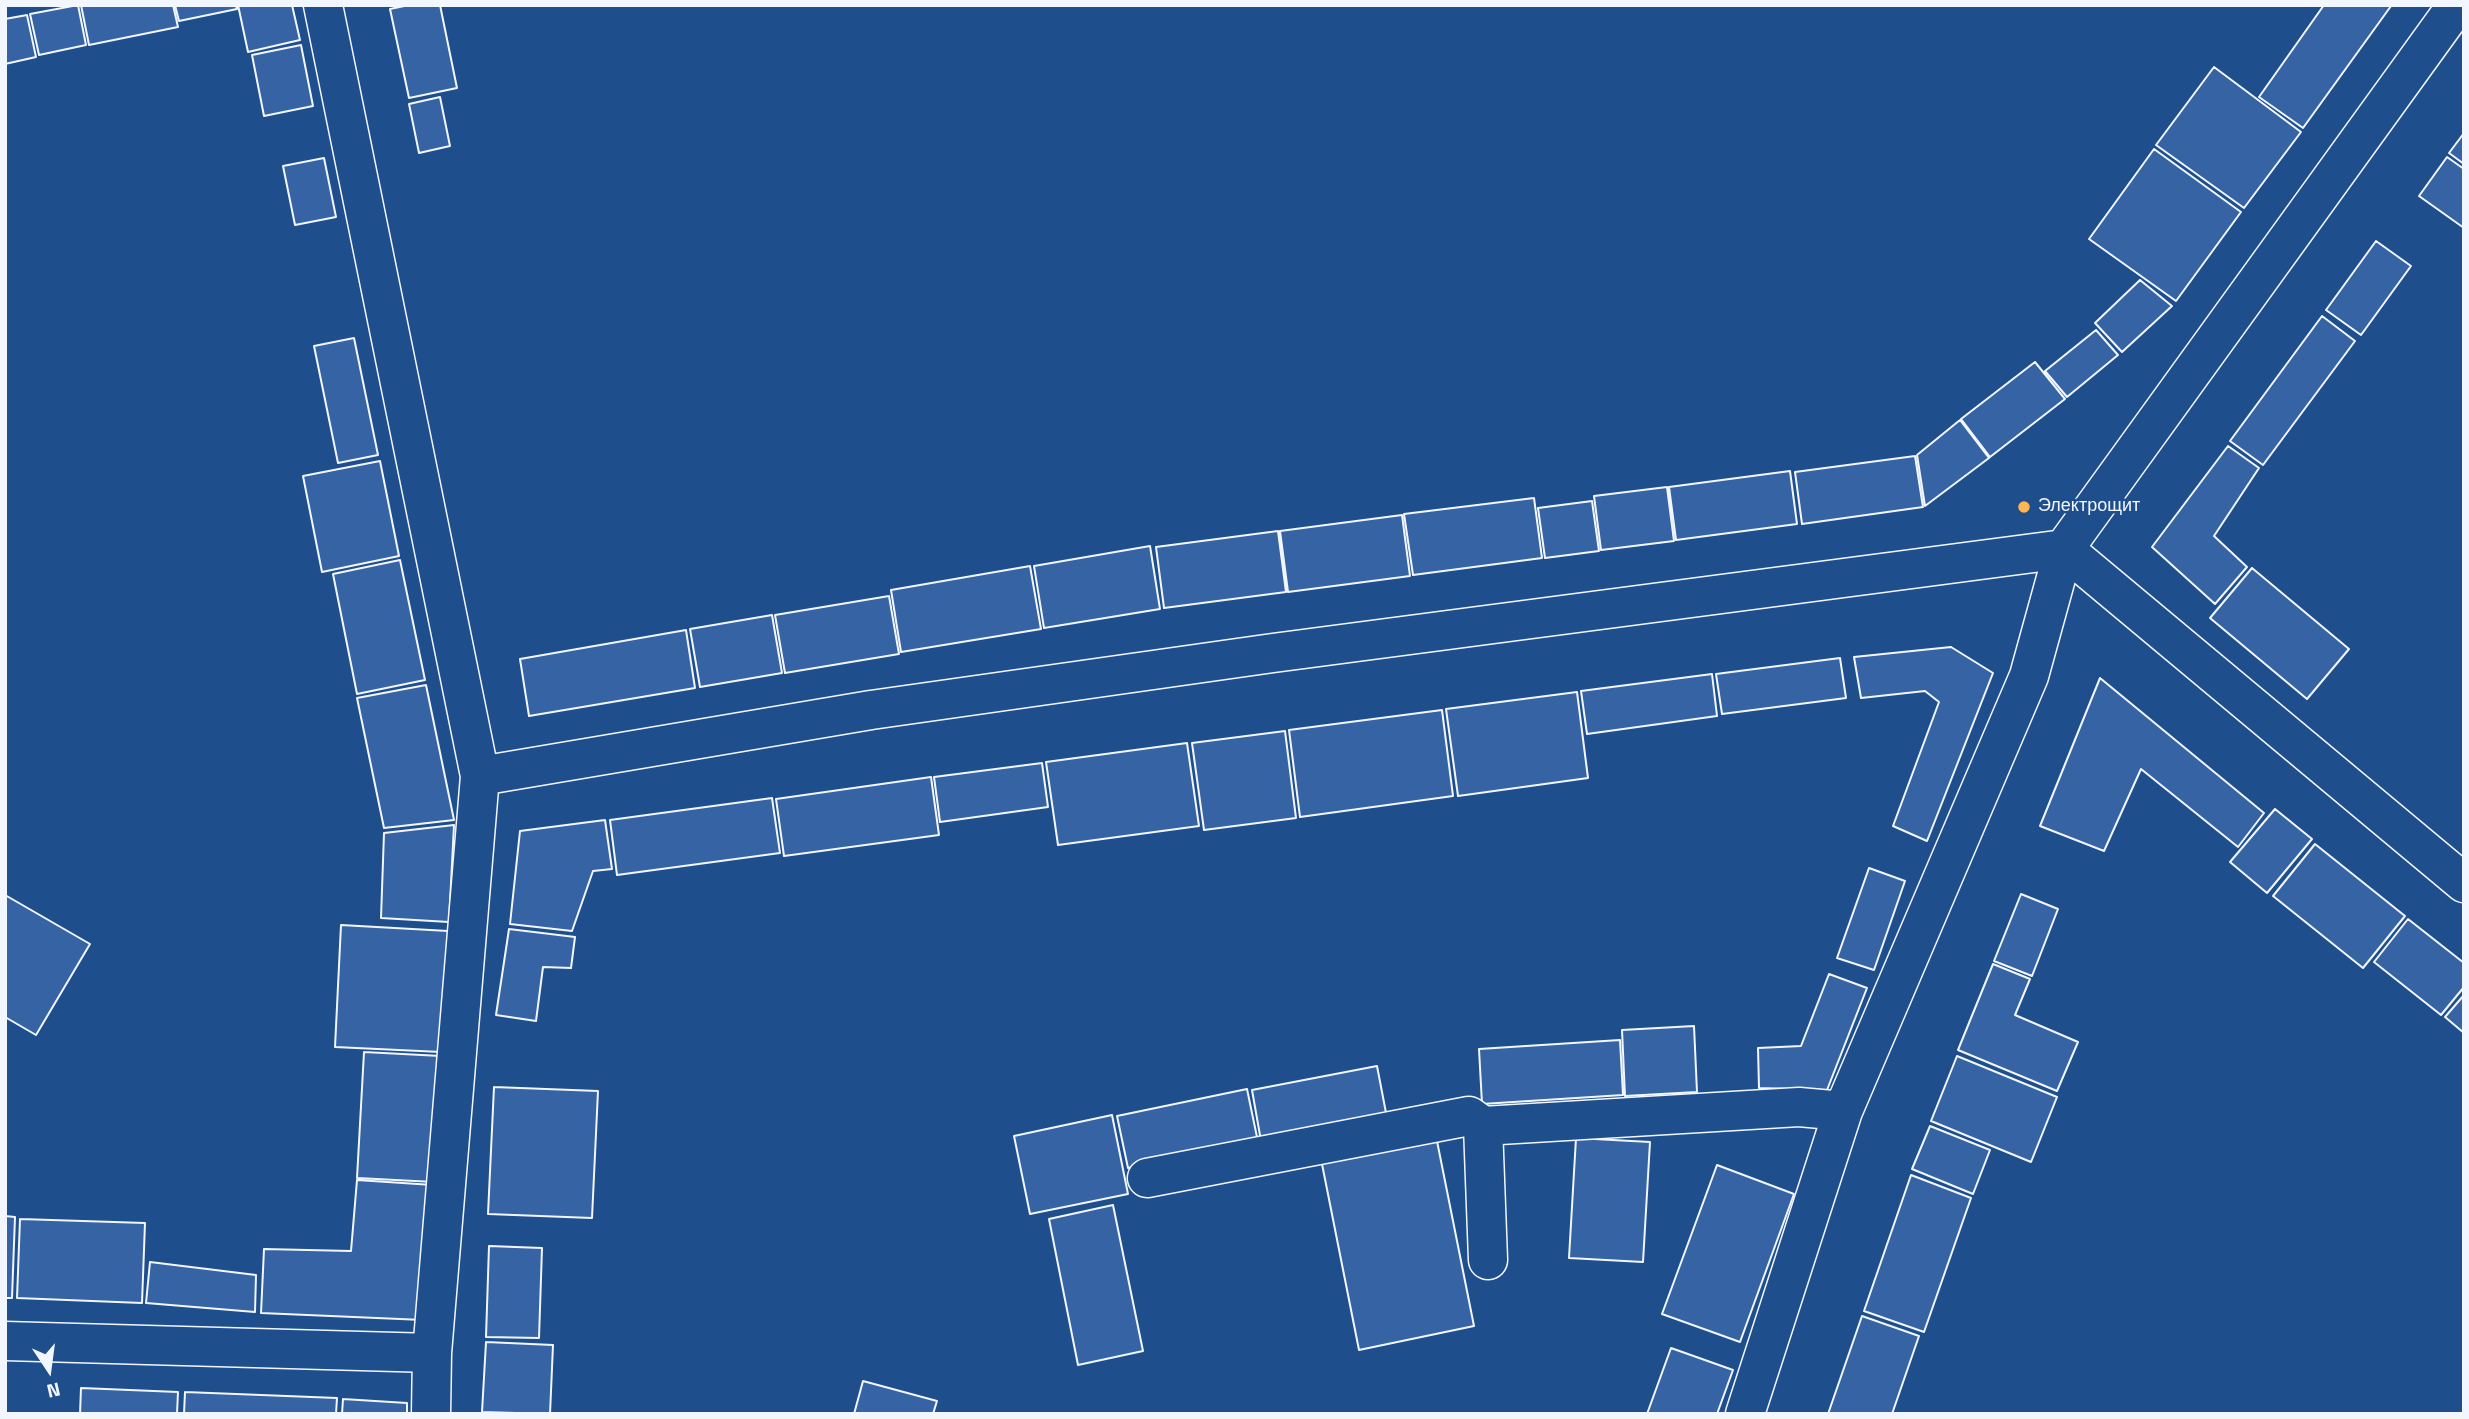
<!DOCTYPE html>
<meta charset="utf-8">
<style>
body{margin:0}
#map{position:relative;width:2469px;height:1419px;overflow:hidden;background:#1f4e8c;font-family:"Titillium Web",sans-serif}
canvas{display:block}
.frame{position:absolute;inset:0;border:7px solid #f2f6ff;pointer-events:none}
.north{position:absolute;left:14px;top:1335px;width:70px;height:70px;-webkit-text-stroke:5px #1f4e8c;paint-order:stroke;rotate:167deg;font-size:19px;font-weight:700;line-height:28px;text-align:center;color:#f2f6ff}
.north::after{content:'';display:block;margin:auto;width:24px;height:32px;background:#f2f6ff;clip-path:polygon(50% 0,100% 100%,50% 72%,0 100%)}
</style>
<div id="map">
<canvas width="2469" height="1419"></canvas>
<div class="frame"></div>
<div class="north">N</div>
</div>
<script>
const c = document.querySelector('canvas').getContext('2d');
c.lineJoin = 'round';
function fill(path, color) { c.fillStyle = color; c.fill(path, 'evenodd'); }
const toPath = rows => new Path2D(rows.map(r => 'M' + r).join(''));
function stroke(path, color, width, dash) { c.strokeStyle = color; c.lineWidth = width; c.lineCap = dash ? 'butt' : 'round'; c.setLineDash(dash || []); c.stroke(path); }
function write(font, color, halo, rows, align = 'center') {
  c.font = font + ' "Titillium Web",sans-serif'; c.lineWidth = 5; c.setLineDash([]); c.textBaseline = 'middle'; c.strokeStyle = halo; c.fillStyle = color; for (const [text, x, y, turn = 0] of rows) {
    c.save(); c.translate(x, y); c.rotate((+turn || 0) * Math.PI / 180); c.textAlign = isNaN(turn) ? turn : align; if (halo) c.strokeText(text, 0, 0); c.fillText(text, 0, 0); c.restore();
  }
}
const building = toPath([
 [78,5,86,45,39,55,30,14,78,5],
 [81,5,173,5,178,27,89,45,81,5],
 [175,5,236,5,237,9,179,21,175,5],
 [238,5,292,5,300,40,248,52,238,5],
 [409,5,440,5,457,88,409,98,390,9,409,5],
 [2324,5,2391,6,2303,128,2259,97,2324,5],
 [27,15,36,57,5,64,5,19,27,15],
 [301,45,313,106,264,116,252,55,301,45],
 [2214,67,2301,132,2244,208,2156,145,2214,67],
 [440,97,450,146,419,153,409,104,440,97],
 [2464,133,2464,164,2449,153,2464,133],
 [2154,149,2241,212,2176,301,2089,239,2154,149],
 [2447,157,2464,169,2464,228,2419,196,2447,157],
 [324,158,336,217,295,225,283,166,324,158],
 [2376,241,2411,266,2361,335,2326,310,2376,241],
 [2140,280,2172,306,2122,352,2095,323,2140,280],
 [2322,316,2355,341,2263,465,2230,441,2322,316],
 [2096,330,2118,355,2067,397,2045,371,2096,330],
 [354,338,378,455,338,463,314,346,354,338],
 [2035,362,2065,399,1990,457,1961,419,2035,362],
 [1960,420,1989,458,1925,506,1917,455,1960,420],
 [2228,446,2259,468,2214,536,2247,567,2215,604,2152,547,2228,446],
 [1915,456,1923,507,1802,524,1795,472,1915,456],
 [380,461,399,556,322,572,303,476,380,461],
 [1790,471,1797,524,1676,540,1669,487,1790,471],
 [1667,487,1674,541,1601,550,1594,496,1667,487],
 [1534,498,1542,558,1413,575,1404,514,1534,498],
 [1592,501,1599,551,1545,558,1538,508,1592,501],
 [1402,515,1410,576,1288,592,1280,531,1402,515],
 [1278,531,1286,592,1164,608,1156,547,1278,531],
 [1150,546,1160,609,1044,628,1034,566,1150,546],
 [400,560,425,680,357,694,333,574,400,560],
 [1030,566,1041,629,901,652,891,590,1030,566],
 [2252,568,2349,649,2307,699,2210,618,2252,568],
 [889,596,899,654,785,673,775,615,889,596],
 [772,615,782,673,700,687,690,629,772,615],
 [686,630,695,688,529,716,520,659,686,630],
 [1951,647,1993,673,1927,841,1893,826,1939,702,1925,691,1861,698,1854,657,1951,647],
 [1840,658,1846,698,1722,714,1716,674,1840,658],
 [1712,674,1717,716,1587,734,1581,691,1712,674],
 [2100,678,2264,813,2238,847,2141,769,2104,851,2040,826,2100,678],
 [426,685,454,820,384,828,357,698,426,685],
 [1577,692,1588,778,1458,796,1446,709,1577,692],
 [1442,710,1453,796,1300,817,1289,730,1442,710],
 [1285,731,1296,818,1204,830,1192,743,1285,731],
 [1187,743,1199,826,1058,845,1046,762,1187,743],
 [1042,763,1048,807,940,822,934,777,1042,763],
 [931,777,939,835,784,856,776,799,931,777],
 [772,798,780,853,617,875,610,820,772,798],
 [2275,809,2312,839,2267,893,2230,862,2275,809],
 [605,820,612,869,593,871,572,931,510,924,520,831,605,820],
 [454,825,449,922,381,918,384,833,454,825],
 [2315,844,2405,916,2363,968,2273,896,2315,844],
 [1869,868,1905,881,1874,970,1837,958,1869,868],
 [2021,894,2058,909,2032,976,1994,961,2021,894],
 [5,895,90,944,36,1035,5,1017,5,895],
 [2408,919,2464,963,2464,987,2441,1015,2374,962,2408,919],
 [341,925,448,931,441,1052,335,1047,341,925],
 [509,929,575,937,571,968,543,967,536,1021,496,1015,509,929],
 [1993,964,2030,979,2015,1015,2078,1042,2057,1091,1958,1050,1993,964],
 [1829,974,1867,988,1827,1090,1759,1088,1758,1048,1801,1046,1829,974],
 [2464,995,2464,1033,2445,1017,2464,995],
 [1694,1026,1697,1092,1625,1096,1622,1030,1694,1026],
 [1620,1040,1623,1095,1482,1104,1479,1049,1620,1040],
 [364,1052,441,1056,434,1182,357,1178,364,1052],
 [1957,1056,2057,1097,2031,1162,1931,1121,1957,1056],
 [1377,1066,1387,1118,1261,1141,1252,1090,1377,1066],
 [494,1087,598,1091,592,1218,488,1214,494,1087],
 [1247,1089,1258,1142,1128,1168,1117,1116,1247,1089],
 [1112,1115,1128,1194,1030,1214,1014,1136,1112,1115],
 [1930,1126,1990,1150,1973,1194,1912,1169,1930,1126],
 [1436,1136,1474,1326,1359,1350,1321,1159,1436,1136],
 [1576,1138,1650,1142,1643,1262,1569,1258,1576,1138],
 [1717,1165,1794,1194,1740,1342,1662,1314,1717,1165],
 [1911,1175,1971,1198,1924,1332,1864,1311,1911,1175],
 [357,1180,433,1185,423,1320,261,1313,264,1249,351,1251,357,1180],
 [1113,1205,1143,1351,1078,1365,1049,1219,1113,1205],
 [5,1216,15,1217,12,1298,5,1298,5,1216],
 [20,1219,145,1223,142,1303,17,1298,20,1219],
 [489,1246,542,1248,539,1338,486,1337,489,1246],
 [150,1262,256,1275,255,1312,146,1303,150,1262],
 [1862,1316,1919,1336,1892,1414,1828,1414,1862,1316],
 [486,1342,553,1345,550,1414,482,1412,486,1342],
 [1671,1348,1733,1370,1717,1414,1647,1414,1671,1348],
 [863,1381,937,1401,933,1414,854,1414,863,1381],
 [81,1388,178,1392,177,1414,80,1414,81,1388],
 [185,1392,337,1398,336,1414,184,1414,185,1392],
 [343,1399,407,1403,407,1414,342,1414,343,1399]
]);
fill(building, '#3563a3');
stroke(building, '#f2f6ff', 2);
const minor = toPath([
 [323,5,480,776,432,1353,431,1414],
 [480,776,871,710,1273,653,2064,549,2464,883],
 [1147,1178,1469,1116,1483,1126],
 [1488,1260,1483,1126,1799,1107,1843,1111],
 [5,1341,432,1353],
 [1745,1414,1843,1111,2029,676,2064,549,2457,5]
]);
stroke(minor, '#f2f6ff', 41);
stroke(minor, '#1f4e8c', 38);
for (const [x, y, r, color] of [
 [2024,507,7,"#ffb74d"]
]) { const dot = new Path2D(); dot.arc(x, y, r, 0, 2 * Math.PI); c.fillStyle = color; c.fill(dot); stroke(dot, '#1f4e8c', 2.5); }
write('18px', '#f2f6ff', '#1f4e8c', [
 ["Электрощит",2038,507]
], 'left');
</script>
